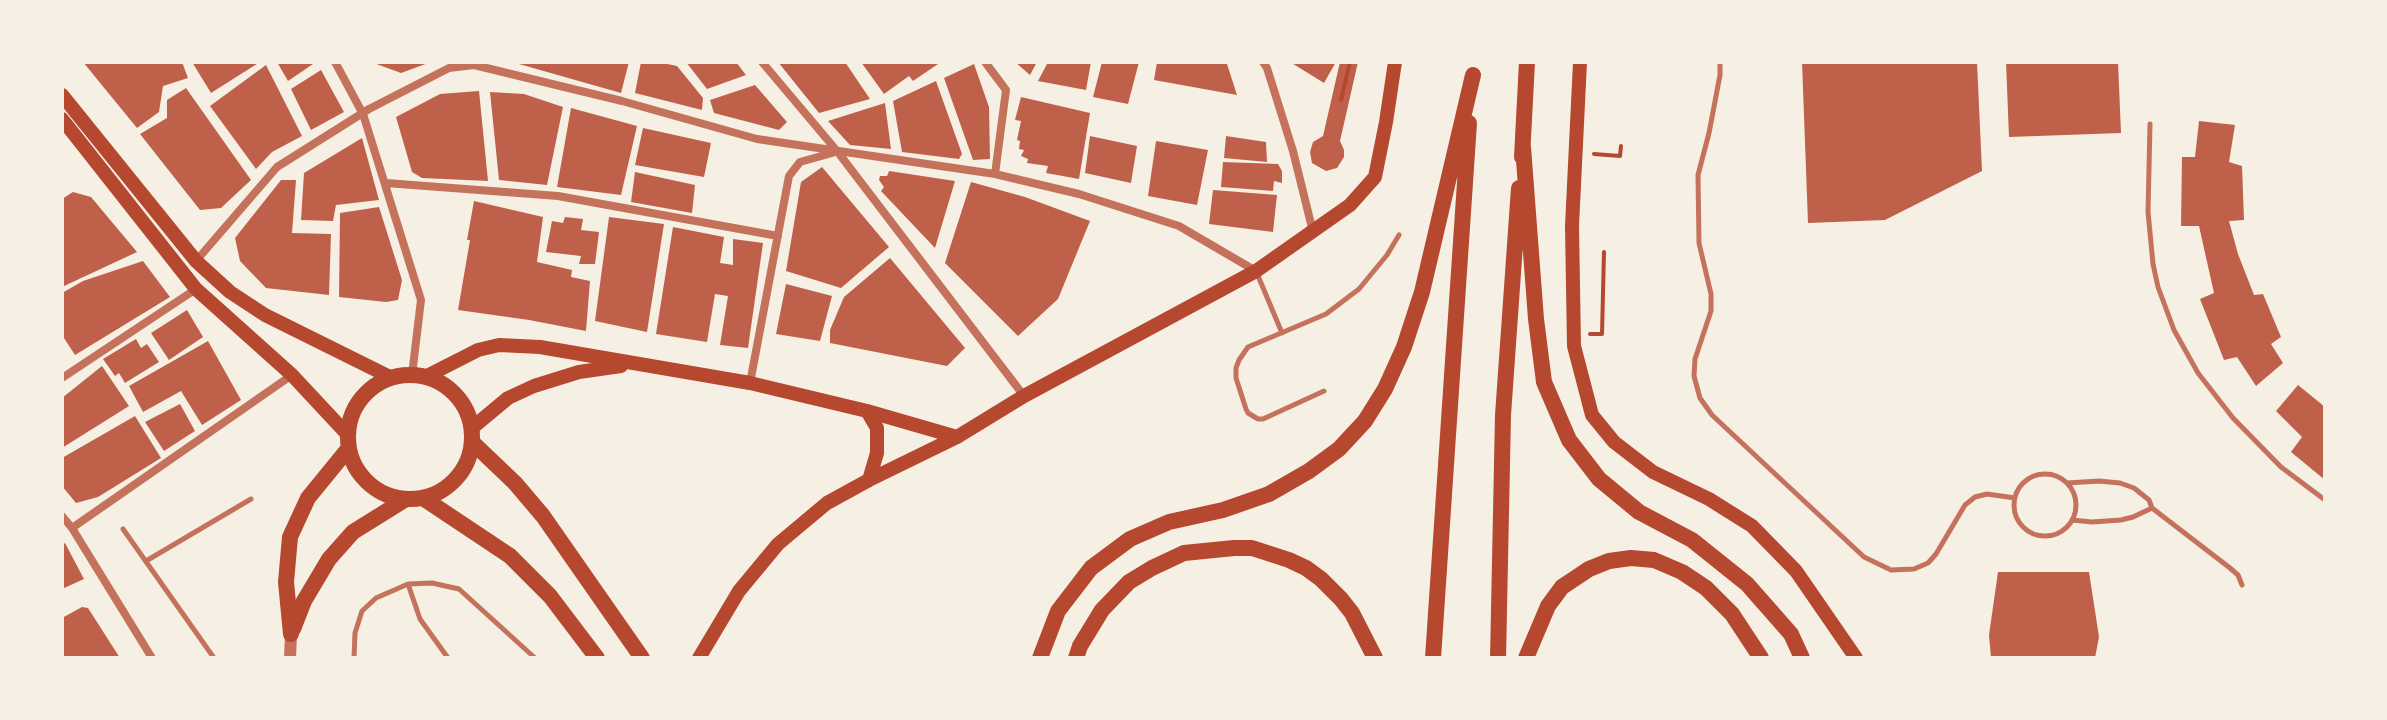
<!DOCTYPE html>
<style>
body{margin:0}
#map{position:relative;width:2387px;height:720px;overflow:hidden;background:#f6efe4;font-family:Helvetica,sans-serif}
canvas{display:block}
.frame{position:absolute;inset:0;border:64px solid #f6efe4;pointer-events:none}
</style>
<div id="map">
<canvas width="2387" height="720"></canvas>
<div class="frame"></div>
</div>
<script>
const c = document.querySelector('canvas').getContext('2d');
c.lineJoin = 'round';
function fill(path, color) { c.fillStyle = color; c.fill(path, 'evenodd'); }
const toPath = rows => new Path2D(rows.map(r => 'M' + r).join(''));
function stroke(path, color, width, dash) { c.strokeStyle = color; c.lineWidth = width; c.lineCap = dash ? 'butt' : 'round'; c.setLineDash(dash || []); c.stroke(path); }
fill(toPath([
 [83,62,182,62,188,78,163,86,159,112,137,128],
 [192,62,260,62,211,93],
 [277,62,316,62,288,81],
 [371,62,431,62,401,73],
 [512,62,629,62,621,93],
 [641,62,658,62,677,66,703,98,702,110,635,93],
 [686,62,736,62,746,75,707,89],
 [778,62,845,62,870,99,819,113],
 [861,62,941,62,913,81,909,76,884,94],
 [1015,62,1037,62,1030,75],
 [1048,62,1091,62,1086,90,1038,81],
 [1102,62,1139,62,1128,104,1093,97],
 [1157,62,1218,62,1227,64,1237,95,1154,80],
 [1290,62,1336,62,1324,83],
 [1340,62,1358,62,1340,141,1344,150,1344,157,1337,168,1326,171,1312,163,1310,152,1313,142,1323,136],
 [1802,62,1977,62,1982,171,1885,220,1808,223],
 [2006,62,2118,62,2121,133,2009,137],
 [974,64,989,107,990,159,973,160,944,78],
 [266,65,302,136,272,152,256,169,210,106],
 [321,70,344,112,311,130,291,89],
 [936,81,962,154,959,159,902,152,893,101],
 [755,85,787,122,779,130,714,113,710,100],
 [186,88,251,180,221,208,200,210,140,134,167,118,167,100],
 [479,91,488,181,422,178,412,172,396,117,440,94],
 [490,92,524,94,563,107,547,185,499,180],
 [1021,97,1090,113,1079,179,1046,173,1048,166,1027,163,1028,159,1021,156,1024,150,1019,149,1020,141,1017,140,1021,121,1015,120],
 [885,103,891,149,850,145,828,121],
 [571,108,637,126,621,195,557,187],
 [2199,121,2235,125,2229,162,2242,166,2244,220,2229,221,2238,254,2254,295,2263,294,2281,337,2271,344,2283,363,2256,386,2237,357,2224,360,2200,299,2214,293,2199,226,2181,226,2182,157,2195,157],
 [643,128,711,143,704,177,635,165],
 [1090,136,1137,146,1131,183,1085,173],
 [1226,136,1266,142,1267,162,1224,158],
 [362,138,379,200,336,205,333,221,301,220,304,173],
 [1156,141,1208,150,1197,205,1148,196],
 [1223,162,1278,164,1282,171,1282,183,1274,181,1273,191,1221,187],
 [822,167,889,247,841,288,786,271,801,182],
 [889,171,955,181,935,248,881,191,884,187,879,180,880,176,887,176],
 [635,172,695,185,692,213,631,202],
 [281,180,296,180,292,233,331,234,329,295,266,288,240,261,235,238],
 [971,182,1025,197,1090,221,1058,299,1018,336,945,263],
 [1213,190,1277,195,1273,232,1209,224],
 [73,192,91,197,137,252,62,287,62,199],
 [474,201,543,217,537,262,572,270,571,277,590,281,586,331,529,320,458,310,470,240,467,240],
 [379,207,402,280,398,300,386,302,339,297,340,213],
 [565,217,583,219,581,230,599,232,595,264,579,264,581,256,546,252,552,221,563,223],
 [609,217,664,224,647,332,595,321],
 [673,227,724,237,720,263,733,265,733,239,763,243,748,348,720,345,728,296,715,294,707,342,656,334],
 [890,258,965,348,947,366,830,343,830,330,844,297],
 [143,261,170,297,75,355,62,335,62,293,83,281],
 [786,284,832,296,820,341,776,334],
 [187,310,203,337,169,360,151,333],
 [136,339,141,348,147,344,159,362,125,383,119,373,115,376,103,359],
 [208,341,241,400,202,425,181,391,143,412,129,386],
 [102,366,129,406,62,448,62,398],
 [2298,385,2325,407,2325,480,2291,452,2302,437,2276,411],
 [180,404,195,431,164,451,145,422],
 [135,416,161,458,98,497,76,503,62,486,62,458],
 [65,543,84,579,62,589,62,545],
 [1998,572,2089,572,2099,637,2095,658,1991,658,1989,635],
 [82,607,88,608,120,658,62,658,62,618]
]), '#bf614a');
stroke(toPath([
 [1341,100,1350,62],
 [1594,154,1620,156,1621,146],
 [1590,334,1602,334,1604,252]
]), '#b5482f', 4);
stroke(toPath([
 [1720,62,1720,75,1709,133,1698,175,1699,243,1711,294,1711,311,1695,359,1694,376,1700,398,1712,415,1864,557,1891,570,1914,569,1928,563,1936,554,1965,505,1975,497,1987,494,2015,498],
 [2150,124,2148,212,2153,264,2158,287,2174,330,2198,373,2233,418,2281,467,2325,500],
 [1256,271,1282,333],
 [1324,391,1263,419,1258,419,1248,413,1246,409,1236,378,1236,368,1239,360,1248,347,1326,314,1359,289,1387,255,1399,235],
 '2014 505a31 31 0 1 1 62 0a31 31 0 1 1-62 0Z',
 [2067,483,2099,481,2120,483,2134,488,2149,500,2152,508,2230,568,2238,575,2242,585],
 [2072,520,2092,522,2121,520,2133,517,2152,508],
 [123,529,214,658],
 [146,561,251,499],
 [408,584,420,619,448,658],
 [354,658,355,633,362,611,376,598,408,584,432,583,459,589,535,658]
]), '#c5725c', 5);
stroke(toPath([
 [335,62,363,114,421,300,412,375],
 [762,62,837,151,1024,396],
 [985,62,1006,90,995,174],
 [1263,62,1267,68,1293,151,1313,232],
 [386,183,558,196,778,236],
 [196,261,277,167,369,109,449,68,474,65,622,101,757,139,995,174,1079,194,1179,226,1256,271],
 [62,378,196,289],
 [750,383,789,176,800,162,832,153],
 [62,516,72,528,152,658],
 [72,528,292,375]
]), '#c5725c', 8);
stroke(toPath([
 [290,658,291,634]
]), '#c5725c', 12);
stroke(toPath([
 [1580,62,1572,226,1574,346,1592,415,1614,442,1653,472,1709,499,1752,526,1796,571,1856,658],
 [62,95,196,261,230,292,265,315,392,378],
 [62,119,196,289,292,375,347,434],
 [427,376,478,350,499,345,540,347,750,383,867,411,957,437],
 [867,411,877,428,877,453,869,480],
 [472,428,508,398,534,386,579,372,621,366],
 [699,658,739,591,778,544,827,503,869,480,957,437,1024,396,1256,271,1350,205,1375,177,1386,122,1395,62]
]), '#b5482f', 14);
stroke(toPath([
 '348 437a62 62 0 1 1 124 0a62 62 0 1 1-124 0Z',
 [472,442,515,483,543,516,642,658],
 [423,498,510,556,550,596,597,658],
 [293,629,304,601,329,559,353,532,406,499],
 [291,634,286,582,290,537,308,498,348,449]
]), '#b5482f', 16);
stroke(toPath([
 [1523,147,1536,319,1544,382,1569,440,1599,479,1639,512,1692,540,1747,584,1791,634,1802,658],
 [1522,157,1527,62],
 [1040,658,1058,611,1091,568,1130,539,1169,522,1223,510,1269,494,1309,471,1339,449,1365,421,1385,389,1404,347,1422,292,1473,75],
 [1076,658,1080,646,1102,610,1129,582,1152,568,1184,553,1234,548,1252,548,1289,560,1306,568,1321,579,1341,599,1352,613,1375,658],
 [1433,658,1469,123],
 [1498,658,1503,415,1519,188],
 [1526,658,1548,606,1562,587,1589,569,1609,561,1631,558,1654,560,1682,572,1706,588,1732,614,1761,658]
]), '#b5482f', 16);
</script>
